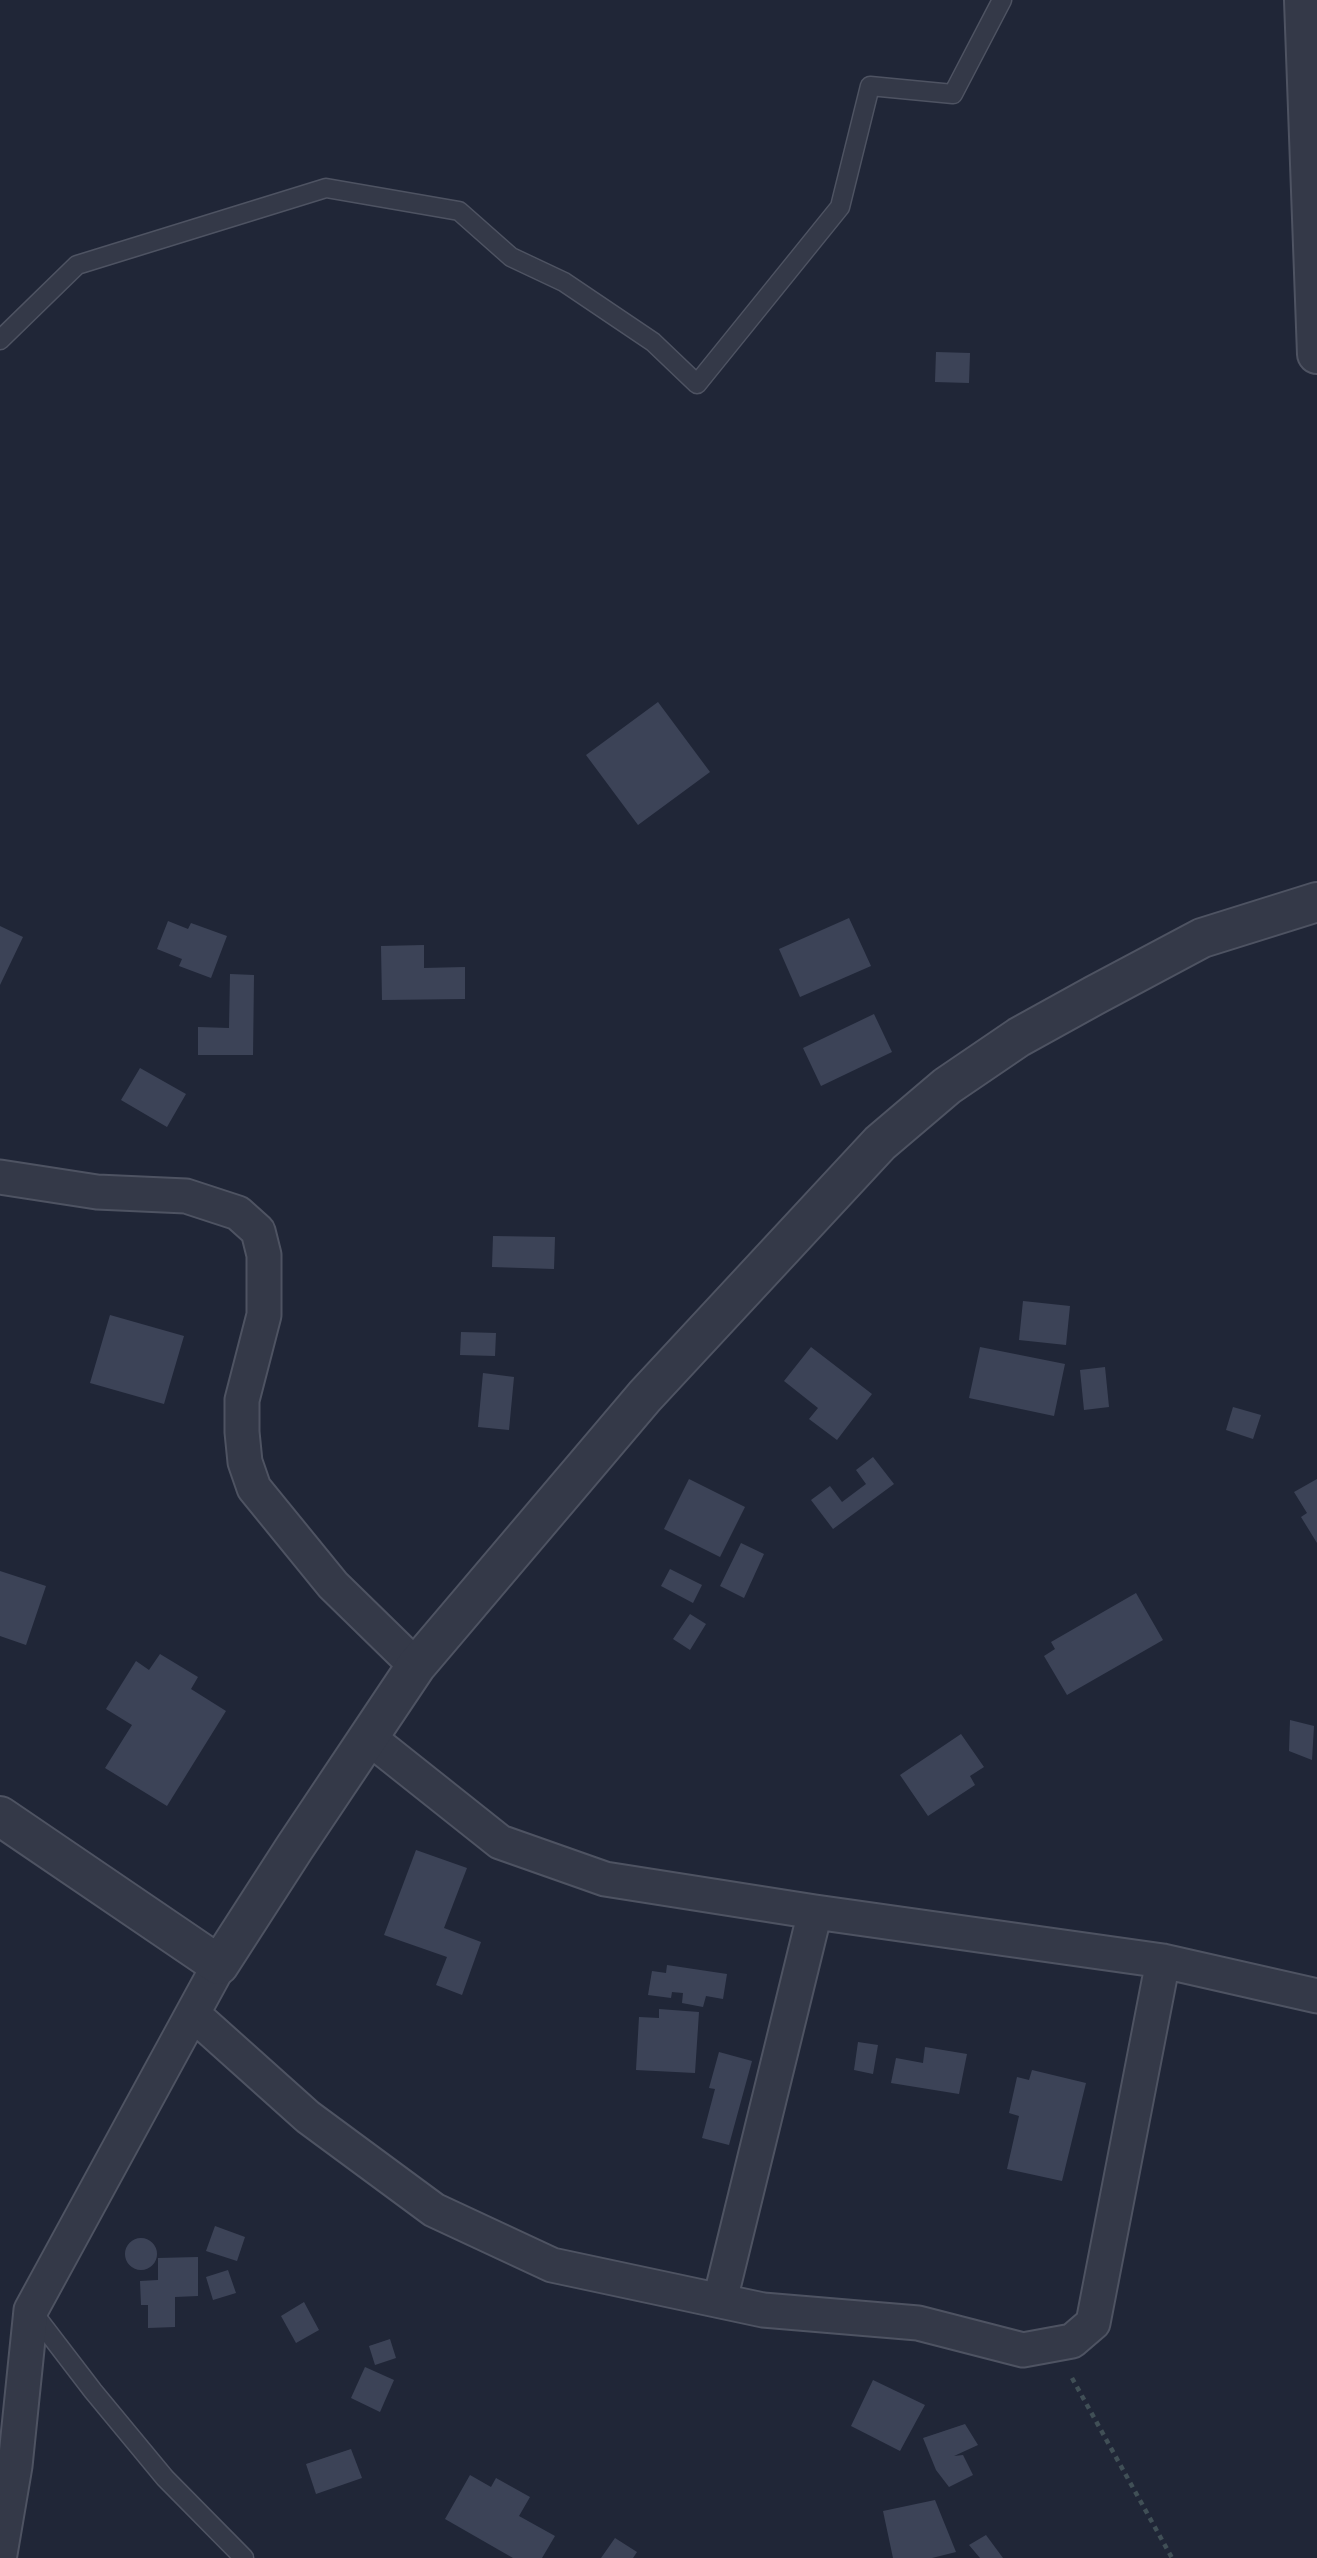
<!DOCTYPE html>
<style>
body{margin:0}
canvas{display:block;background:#202637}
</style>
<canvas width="1317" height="2558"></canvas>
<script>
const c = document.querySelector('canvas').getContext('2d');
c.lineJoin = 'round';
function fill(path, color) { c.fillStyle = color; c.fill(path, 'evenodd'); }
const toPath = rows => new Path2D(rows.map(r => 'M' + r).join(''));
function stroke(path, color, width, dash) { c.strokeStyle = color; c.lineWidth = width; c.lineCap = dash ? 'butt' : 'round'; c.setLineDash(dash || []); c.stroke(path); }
fill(toPath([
 [936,352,970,353,969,383,935,382],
 [658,702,710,772,638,825,586,755],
 [849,918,871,966,800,997,779,949],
 [168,921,188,929,191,923,227,936,211,978,179,966,182,959,157,949],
 [0,926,23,937,0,985],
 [424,945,424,968,465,967,465,999,382,1000,381,946],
 [230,974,254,975,253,1055,198,1055,198,1027,229,1028],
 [874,1014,892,1052,821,1086,803,1048],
 [140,1068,186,1094,167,1127,121,1100],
 [493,1236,555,1237,554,1269,492,1267],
 [1023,1301,1070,1306,1066,1345,1019,1340],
 [110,1315,184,1336,164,1404,90,1383],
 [461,1332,496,1333,495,1356,460,1355],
 [811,1347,872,1394,837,1440,809,1419,818,1408,784,1381],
 [980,1347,1065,1364,1054,1416,969,1398],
 [1105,1367,1109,1407,1084,1410,1080,1370],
 [483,1373,514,1377,509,1430,478,1427],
 [1233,1407,1261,1415,1253,1439,1226,1430],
 [873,1457,894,1484,833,1529,811,1500,830,1486,842,1502,866,1484,856,1470],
 [689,1479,745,1507,720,1557,664,1529],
 [1317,1479,1317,1543,1301,1517,1307,1513,1294,1492],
 [741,1543,764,1554,744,1598,720,1586],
 [670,1569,702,1585,693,1603,661,1586],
 [0,1571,46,1586,26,1645,0,1636],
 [1136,1593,1163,1640,1067,1695,1044,1656,1055,1649,1051,1642],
 [690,1614,706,1624,690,1650,673,1639],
 [160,1654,198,1677,191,1689,226,1711,167,1806,105,1768,132,1725,106,1709,136,1661,149,1670],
 [1290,1720,1314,1726,1312,1760,1289,1751],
 [961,1734,984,1767,970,1776,975,1785,928,1816,900,1775],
 [416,1850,467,1868,444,1928,481,1942,462,1995,436,1985,447,1957,384,1935],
 [667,1965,727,1974,723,1999,706,1996,703,2007,682,2003,683,1993,672,1992,671,1998,648,1995,652,1971,666,1973],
 [659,2009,699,2012,695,2073,636,2070,639,2017,659,2018],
 [858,2042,878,2045,873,2074,854,2070],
 [925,2047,967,2054,959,2094,891,2083,896,2058,923,2063],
 [719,2052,752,2061,729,2145,702,2138,715,2089,709,2088],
 [1032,2070,1086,2083,1062,2181,1007,2169,1019,2116,1009,2113,1017,2077,1029,2080],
 [215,2226,245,2237,237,2261,206,2251],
 '125 2254a16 16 0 1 1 32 0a16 16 0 1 1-32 0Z',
 [198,2257,198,2296,175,2297,175,2327,148,2328,148,2305,141,2305,140,2281,158,2280,158,2258],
 [228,2270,236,2293,213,2300,206,2277],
 [304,2302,319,2330,296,2343,281,2316],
 [390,2339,396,2358,375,2365,369,2346],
 [365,2367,394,2380,380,2412,351,2398],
 [873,2380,925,2405,900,2451,851,2426],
 [965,2424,978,2445,954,2456,963,2455,973,2475,949,2487,936,2470,923,2438],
 [351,2449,362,2478,316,2494,306,2464],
 [470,2475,491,2487,496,2478,530,2497,519,2516,555,2536,542,2558,513,2558,445,2519],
 [935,2500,956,2552,932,2558,893,2558,883,2511],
 [986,2535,1003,2558,980,2558,969,2545],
 [615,2538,637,2552,633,2558,601,2558]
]), '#3c4357');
const service = toPath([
 [0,340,77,265,326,188,459,211,511,257,564,282,653,342,697,384,840,207,870,86,953,94,1002,0],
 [31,2310,93,2391,165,2478,244,2558]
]);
const minor = toPath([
 [0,1177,97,1192,186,1196,238,1213,258,1231,264,1255,264,1315,242,1400,242,1432,245,1462,254,1488,333,1585,416,1666],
 [368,1737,500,1842,605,1879,815,1912,1163,1961,1317,1996],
 [193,2014,308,2117,434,2210,552,2265,763,2310,918,2323,1023,2350,1072,2341,1093,2323,1163,1961],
 [720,2300,815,1912],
 [0,2554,15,2466,31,2310,219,1965]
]);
const tertiary = toPath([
 [1304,0,1317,354],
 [0,1816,219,1965,295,1847,416,1666,645,1396,880,1143,947,1086,1019,1037,1095,995,1202,938,1317,902]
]);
stroke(service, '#4e5362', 21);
stroke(minor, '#4e5362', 37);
stroke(tertiary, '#4e5362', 42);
stroke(toPath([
 [1072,2378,1172,2558]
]), '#404f56', 4.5, [5, 5]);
stroke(service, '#343948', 18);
stroke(minor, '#343948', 33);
stroke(tertiary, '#343948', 38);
</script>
